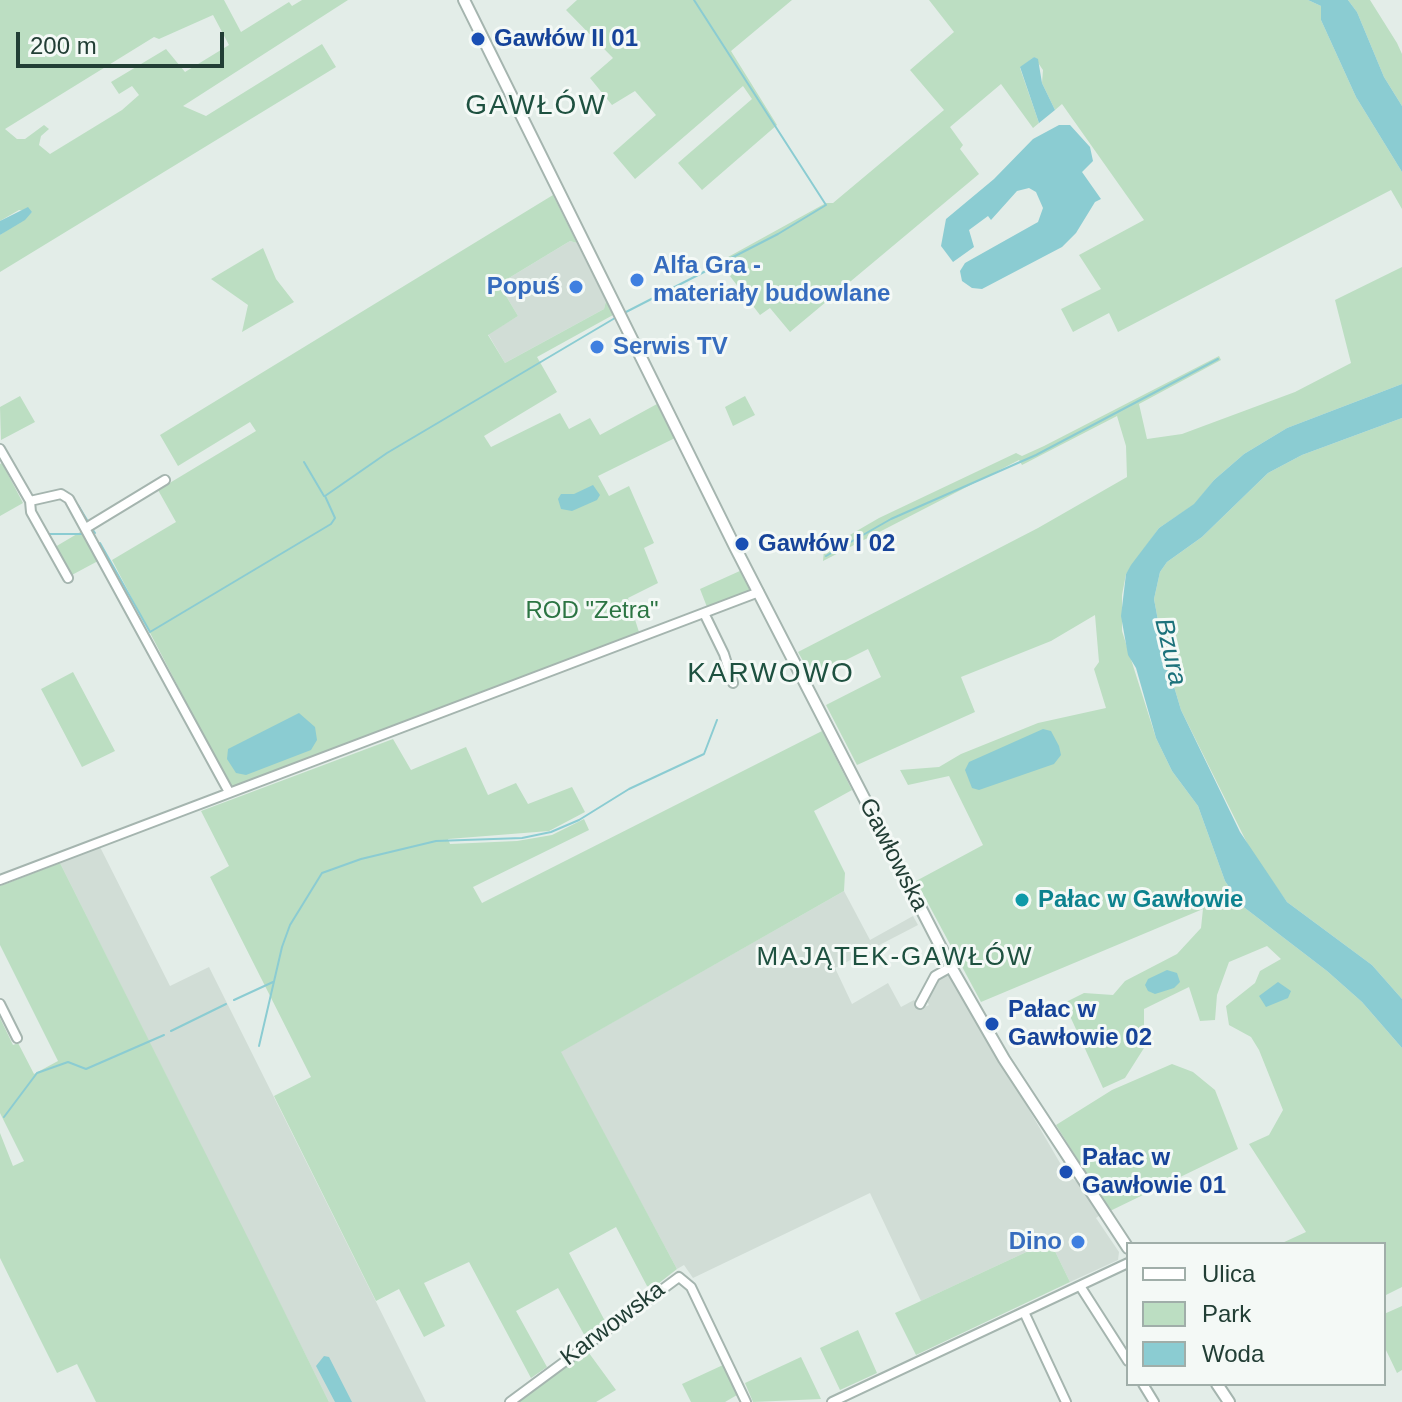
<!DOCTYPE html>
<meta charset="utf-8">
<style>
body{margin:0}
#map{position:relative;width:1402px;height:1402px;overflow:hidden;background:#e3ede8;font-family:Arial,sans-serif}
canvas{display:block}
.legend{position:absolute;left:1126px;top:1242px;width:260px;height:144px;box-sizing:border-box;background:#f4f9f6;border:2px solid #a0aea9;margin:0;padding:10px 14px;list-style:none;font-size:24px;color:#223e35}
.legend li{display:flex;align-items:center;gap:16px;height:40px}
.legend b{width:40px;border:2px solid #a0aea9}
.scale{position:absolute;left:16px;top:32px;width:208px;height:36px;box-sizing:border-box;border:4px solid #223e35;border-top:0;padding-left:10px;font-size:24px;line-height:28px;white-space:nowrap;color:#223e35;-webkit-text-stroke:6px #f4f9f6;paint-order:stroke}
</style>
<div id="map">
<canvas width="1402" height="1402"></canvas>
<ul class="legend">
<li><b style="height:10px;background:#fff"></b>Ulica</li>
<li><b style="height:22px;background:#bcdec2"></b>Park</li>
<li><b style="height:22px;background:#8bccd2"></b>Woda</li>
</ul>
<div class="scale">200 m</div>
</div>
<script>
const c = document.querySelector('canvas').getContext('2d');
c.lineJoin = 'round';
function fill(path, color) { c.fillStyle = color; c.fill(path, 'evenodd'); }
const toPath = rows => new Path2D(rows.map(r => 'M' + r).join(''));
function stroke(path, color, width, dash) { c.strokeStyle = color; c.lineWidth = width; c.lineCap = dash ? 'butt' : 'round'; c.setLineDash(dash || []); c.stroke(path); }
function write(font, color, halo, rows, align = 'center') {
  c.font = font + ' Arial,sans-serif'; c.lineWidth = 6; c.setLineDash([]); c.textBaseline = 'middle'; c.strokeStyle = halo; c.fillStyle = color; for (const [text, x, y, turn = 0] of rows) {
    c.save(); c.translate(x, y); c.rotate((+turn || 0) * Math.PI / 180); c.textAlign = isNaN(turn) ? turn : align; if (halo) c.strokeText(text, 0, 0); c.fillText(text, 0, 0); c.restore();
  }
}
fill(toPath([
 [570,241,577,243,606,301,604,309,505,363,488,334,518,316,499,284],
 [100,847,170,986,209,967,426,1402,329,1402,60,863],
 [844,891,870,940,913,916,918,925,835,968,852,1004,888,983,901,1007,914,1000,921,1009,929,1005,927,1001,938,983,937,979,945,974,953,979,1067,1175,1077,1182,1100,1215,1096,1218,1119,1252,1118,1260,1070,1282,1050,1241,921,1301,870,1193,693,1278,684,1265,677,1269,560,1052]
]), '#d1ddd6');
fill(toPath([
 [0,0,224,0,241,32,289,2,292,6,302,0,348,0,183,106,206,116,322,44,336,67,0,272,0,235,32,212,19,210,0,221],
 [213,15,229,45,185,72,166,49,111,82,119,94,132,86,139,95,122,110,50,154,39,145,41,136,49,129,44,125,25,139,17,139,5,129,154,37,159,39],
 [577,0,792,0,731,51,777,125,702,190,678,163,752,99,743,86,635,179,613,153,656,115,635,91,612,105,590,78,613,58,566,10],
 [929,0,1308,0,1321,6,1321,20,1356,97,1402,172,1402,209,1391,190,1118,332,1109,313,1073,332,1061,309,1101,289,1079,255,1144,220,1062,104,1055,110,1042,83,1043,70,1034,57,1020,68,1039,123,1033,128,1001,84,950,127,963,145,960,149,979,174,790,332,770,308,760,315,719,262,826,203,833,203,944,110,910,70,954,32],
 [1348,0,1370,0,1397,43,1402,54,1402,106,1384,77,1357,12],
 [553,195,577,243,570,241,499,284,518,316,488,335,505,363,604,309,606,301,613,315,537,357,557,392,484,436,491,447,560,413,569,429,590,418,600,435,657,404,675,438,598,476,609,496,629,486,654,543,644,548,658,583,628,598,639,632,231,788,112,560,176,522,158,490,256,431,250,422,178,466,160,435],
 [263,248,276,279,294,302,242,332,248,305,211,279],
 [1402,267,1402,384,1287,428,1244,454,1214,480,1195,504,1159,528,1126,574,1122,595,1122,631,1156,738,1172,771,1198,806,1225,881,1241,905,1327,971,1362,1002,1402,1048,1402,1287,1384,1296,1384,1244,1280,1244,1306,1232,1249,1144,1269,1135,1283,1110,1259,1050,1251,1037,1229,1025,1226,1006,1255,983,1260,971,1281,959,1267,946,1229,962,1217,995,1215,1020,1200,1021,1189,987,1144,1009,1144,1048,1125,1078,1103,1088,1064,1003,1084,993,1113,995,1125,981,1177,954,1201,928,1203,909,981,1002,916,881,983,845,949,776,908,785,900,770,939,767,961,754,1038,723,1106,708,1094,669,1099,662,1095,615,1051,641,961,677,975,712,857,765,826,705,881,677,868,649,812,677,798,652,1038,528,1127,477,1126,446,1117,416,1022,465,1019,460,823,561,824,550,879,518,1016,453,1022,456,1044,446,1219,356,1221,360,1139,404,1147,439,1182,434,1295,392,1351,363,1335,300],
 [20,396,35,422,1,440,0,407],
 [745,396,755,415,733,426,725,407],
 [1402,418,1402,999,1372,965,1287,902,1252,853,1181,710,1164,653,1154,599,1160,572,1167,562,1202,537,1268,473,1302,455],
 [2,463,23,503,0,516,0,464],
 [82,531,98,561,70,576,55,547],
 [742,570,751,590,707,607,700,589],
 [73,672,115,751,82,767,41,689],
 [822,731,852,790,814,811,845,873,844,891,561,1052,677,1269,654,1287,647,1286,616,1227,569,1253,606,1323,586,1338,558,1288,516,1311,547,1367,531,1378,469,1262,424,1283,445,1326,424,1337,399,1289,376,1301,274,1096,311,1077,210,877,229,866,201,811,393,739,411,770,466,747,488,795,516,783,528,804,572,787,585,812,549,831,448,839,450,844,517,841,552,835,584,819,589,830,473,887,482,903],
 [60,863,252,1246,329,1402,96,1402,77,1364,57,1373,37,1333,0,1258,0,1133,13,1166,24,1161,0,1113,0,1018,13,1045,18,1043,34,1074,58,1061,0,945,0,886],
 [1172,1064,1193,1072,1215,1090,1238,1149,1110,1211,1056,1125,1112,1090],
 [1050,1241,1070,1282,916,1355,895,1313],
 [1402,1306,1402,1370,1397,1373,1384,1346,1384,1314],
 [858,1330,877,1373,840,1390,820,1348],
 [586,1349,616,1390,596,1402,516,1402],
 [801,1357,821,1399,753,1402,745,1383],
 [723,1365,737,1395,725,1402,691,1402,682,1384]
]), '#bcdec2');
fill(toPath([
 [1308,0,1348,0,1357,12,1384,77,1402,106,1402,172,1356,97,1321,20,1321,6],
 [1034,57,1038,59,1042,83,1055,110,1039,123,1020,67],
 [1059,125,1070,125,1090,147,1093,161,1082,172,1101,199,1095,202,1076,233,1062,247,982,289,972,288,962,281,960,271,965,263,1038,222,1043,208,1036,192,1029,188,1017,191,991,220,988,216,969,230,974,247,953,262,941,246,946,219,994,179,1033,139],
 [28,207,32,212,25,220,0,235,0,221],
 [1402,384,1402,418,1302,455,1268,473,1202,537,1167,562,1160,572,1154,599,1164,653,1181,710,1240,832,1287,902,1372,965,1402,999,1402,1048,1362,1002,1327,971,1241,905,1225,881,1198,806,1172,771,1156,738,1136,668,1128,655,1121,616,1126,574,1131,565,1159,528,1194,504,1214,480,1244,454,1287,428],
 [593,485,600,495,597,500,572,511,561,509,558,499,561,494,574,494],
 [299,713,315,727,317,740,311,750,246,775,236,773,227,759,228,749],
 [1043,729,1051,731,1059,746,1061,755,1054,764,979,790,972,788,965,770,969,762],
 [1167,970,1177,973,1180,982,1174,988,1155,994,1148,991,1145,985,1148,979],
 [1278,982,1291,991,1288,998,1266,1007,1259,996],
 [324,1356,329,1357,352,1402,335,1402,316,1366]
]), '#8bccd2');
stroke(toPath([
 [626,312,778,234,826,205,694,0],
 [304,462,324,496],
 [63,490,74,498],
 [78,505,87,520],
 [93,530,95,533],
 [49,534,83,534],
 [100,543,150,632,331,524,335,518,325,496,387,453,615,318],
 [826,556,891,519,1036,455,1218,359],
 [234,1000,273,982],
 [171,1031,226,1004],
 [259,1046,282,947,290,925,322,873,361,859,436,841,522,838,551,832,579,820,629,789,704,754,717,720],
 [4,1117,37,1073,68,1062,86,1069,164,1035]
]), '#8bccd2', 2);
const minor = toPath([
 [0,449,30,501],
 [86,528,165,480],
 [68,578,31,512,30,501,61,494,69,499,229,792],
 [704,613,724,654,733,683],
 [0,880,759,592],
 [0,1004,17,1038],
 [920,1004,935,976,951,967],
 [1080,1286,1128,1361],
 [1024,1312,1066,1402],
 [1143,1384,1154,1402],
 [510,1402,679,1277,691,1287,746,1402],
 [832,1402,1128,1263]
]);
const tertiary = toPath([
 [464,0,735,547,951,967,1004,1059,1128,1248],
 [1217,1384,1229,1402]
]);
stroke(minor, '#a5b5af', 12);
stroke(tertiary, '#a5b5af', 14);
stroke(minor, '#fff', 8);
stroke(tertiary, '#fff', 10);
for (const [x, y, r, color] of [
 [478,39,8,"#1a4fb4"],
 [637,280,8,"#3f7fe0"],
 [576,287,8,"#3f7fe0"],
 [597,347,8,"#3f7fe0"],
 [742,544,8,"#1a4fb4"],
 [1022,900,8,"#0f9aa8"],
 [992,1024,8,"#1a4fb4"],
 [1066,1172,8,"#1a4fb4"],
 [1078,1242,8,"#3f7fe0"]
]) { const dot = new Path2D(); dot.arc(x, y, r, 0, 2 * Math.PI); c.fillStyle = color; c.fill(dot); stroke(dot, '#f4f9f6', 3); }
write('bold 24px', '#164399', '#f4f9f6', [
 ["Gawłów II 01",494,39],
 ["Gawłów I 02",758,544],
 ["Pałac w",1008,1010],
 ["Gawłowie 02",1008,1038],
 ["Pałac w",1082,1158],
 ["Gawłowie 01",1082,1186]
], 'left');
write('bold 24px', '#366cbe', '#f4f9f6', [
 ["Alfa Gra -",653,266],
 ["materiały budowlane",653,294],
 ["Popuś",560,287,"right"],
 ["Serwis TV",613,347],
 ["Dino",1062,1242,"right"]
], 'left');
write('24px', '#2c7543', '#f4f9f6', [
 ["ROD \"Zetra\"",592,611]
]);
write('24px', '#223e35', '#f4f9f6', [
 ["Gawłowska",893,855,63],
 ["Karwowska",613,1324,-37]
]);
write('bold 24px', '#0d838f', '#f4f9f6', [
 ["Pałac w Gawłowie",1038,900]
], 'left');
write('italic 26px', '#1c727b', '#f4f9f6', [
 ["Bzura",1170,652,77]
]);
c.letterSpacing = '2px';
write('26px', '#1e5140', '#f4f9f6', [
 ["MAJĄTEK-GAWŁÓW",895,958]
]);
c.letterSpacing = '0px';
c.letterSpacing = '2px';
write('28px', '#1e5140', '#f4f9f6', [
 ["GAWŁÓW",536,106],
 ["KARWOWO",771,674]
]);
c.letterSpacing = '0px';
</script>
